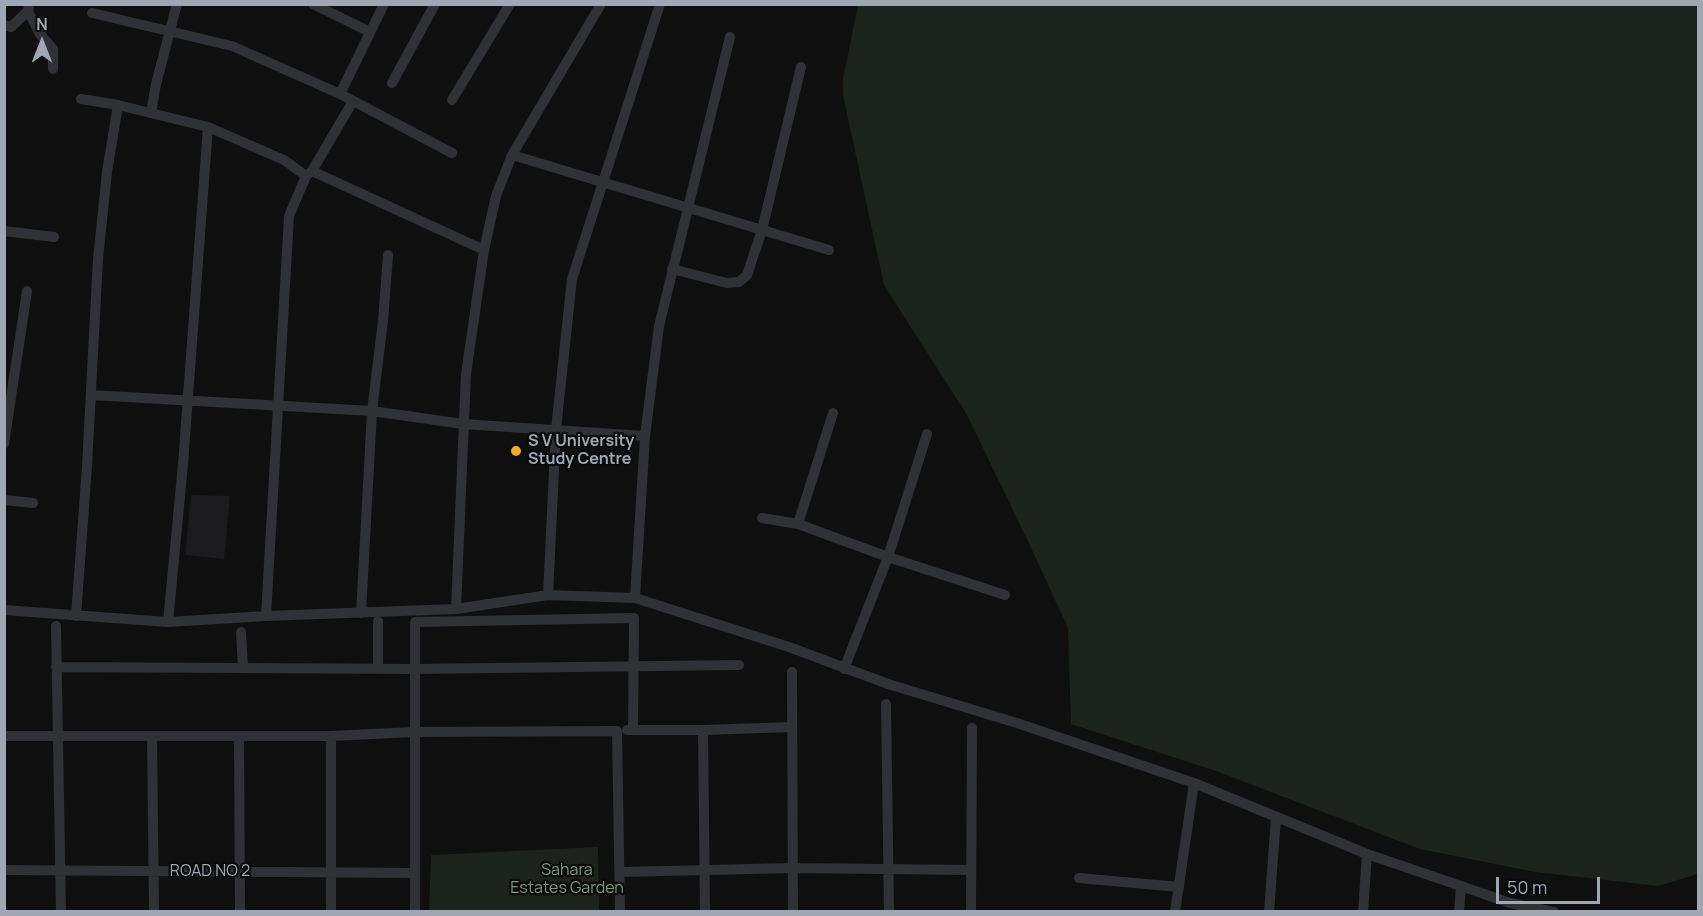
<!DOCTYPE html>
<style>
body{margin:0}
#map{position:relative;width:1703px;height:916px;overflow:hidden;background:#0f0f10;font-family:Manrope,sans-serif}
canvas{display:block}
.frame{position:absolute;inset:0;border:6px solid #a0a6b2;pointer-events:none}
.north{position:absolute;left:12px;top:12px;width:60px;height:60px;-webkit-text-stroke:4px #0a0a0b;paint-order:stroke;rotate:0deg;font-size:16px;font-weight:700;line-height:24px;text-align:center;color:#a0a6b2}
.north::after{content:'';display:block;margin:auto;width:21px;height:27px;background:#a0a6b2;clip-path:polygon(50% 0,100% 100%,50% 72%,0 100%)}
.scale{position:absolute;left:1496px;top:877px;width:104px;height:27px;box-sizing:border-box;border:3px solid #a0a6b2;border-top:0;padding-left:8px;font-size:18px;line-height:21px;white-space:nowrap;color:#a0a6b2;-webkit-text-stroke:4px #0a0a0b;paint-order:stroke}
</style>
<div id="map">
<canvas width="1703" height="916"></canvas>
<div class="frame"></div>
<div class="north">N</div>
<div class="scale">50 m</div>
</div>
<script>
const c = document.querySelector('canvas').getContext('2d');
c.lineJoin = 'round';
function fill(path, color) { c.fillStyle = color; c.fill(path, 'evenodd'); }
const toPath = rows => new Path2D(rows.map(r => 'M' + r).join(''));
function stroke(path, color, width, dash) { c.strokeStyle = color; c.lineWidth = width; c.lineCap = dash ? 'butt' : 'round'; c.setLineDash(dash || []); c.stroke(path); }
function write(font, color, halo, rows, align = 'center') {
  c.font = font + ' Manrope,sans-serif'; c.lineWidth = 4.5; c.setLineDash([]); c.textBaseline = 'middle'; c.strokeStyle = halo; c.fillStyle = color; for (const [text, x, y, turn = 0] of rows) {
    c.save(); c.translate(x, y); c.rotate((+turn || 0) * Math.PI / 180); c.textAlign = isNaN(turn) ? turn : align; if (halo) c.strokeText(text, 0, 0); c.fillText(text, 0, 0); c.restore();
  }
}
fill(toPath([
 [191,495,230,496,224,559,185,555]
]), '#1b1b1d');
fill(toPath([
 [858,5,1698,5,1698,874,1658,886,1535,872,1420,849,1216,771,1071,724,1068,628,1026,537,967,415,884,285,843,95,843,79],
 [598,847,599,911,429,911,431,855]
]), '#1c231c');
stroke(toPath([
 [313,4,370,32],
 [28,11,40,34,53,49,53,69],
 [92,13,232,46,340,94,452,153],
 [4,25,11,27,28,11,29,5],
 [392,83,435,4],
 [340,94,384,4],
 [81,99,118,105,208,127,284,160,306,176],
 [452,100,510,4],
 [151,113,156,84,177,4],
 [512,155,829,250],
 [312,171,484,250],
 [4,231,54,237],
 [672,269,727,283,739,282,747,275,762,230,801,67],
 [91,395,372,411,463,424,645,436],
 [4,444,27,291],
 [4,500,33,503],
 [762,518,798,524,888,557,1005,595],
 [798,524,833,413],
 [548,595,556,429,572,279,660,4],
 [635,598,645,436,659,326,730,37],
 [456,609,466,374,484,250,496,196,512,155,601,4],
 [4,610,168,622,266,616,456,609,548,595,635,598,789,647,888,684,1017,723,1194,783,1367,854,1461,886,1510,903,1554,912],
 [361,613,372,411,383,321,388,255],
 [76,616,87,466,98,259,107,172,118,105],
 [266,616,289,216,306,176,312,171,353,101],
 [378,621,378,669],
 [168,622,183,464,208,127],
 [56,626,61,912],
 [241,632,243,668],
 [56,667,414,669,739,665],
 [844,669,888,557,927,434],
 [792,672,793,912],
 [886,704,889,912],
 [627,730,703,730,705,912],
 [703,730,792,727],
 [4,736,331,736,414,732,617,731,620,912],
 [152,736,154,912],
 [239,736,240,912],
 [331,736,331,912],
 [4,870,415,873],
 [620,872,793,868,971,870],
 [1079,878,1179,887],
 [415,912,415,622,634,618,633,730],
 [971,912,972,728],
 [1175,912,1194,783],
 [1269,912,1276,818],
 [1363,912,1367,854],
 [1459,912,1461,886]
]), '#303135', 10);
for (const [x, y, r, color] of [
 [516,451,6,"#f3a925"]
]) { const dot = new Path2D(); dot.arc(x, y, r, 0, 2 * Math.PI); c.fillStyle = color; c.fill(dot); stroke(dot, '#0a0a0b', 2); }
write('bold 16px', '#a0a6b2', '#0a0a0b', [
 ["S V University",528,442],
 ["Study Centre",528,460]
], 'left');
write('16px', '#769d78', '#0a0a0b', [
 ["Sahara",567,871],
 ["Estates Garden",567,889]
]);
write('16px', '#a0a6b2', '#0a0a0b', [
 ["ROAD NO 2",210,872]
]);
</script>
